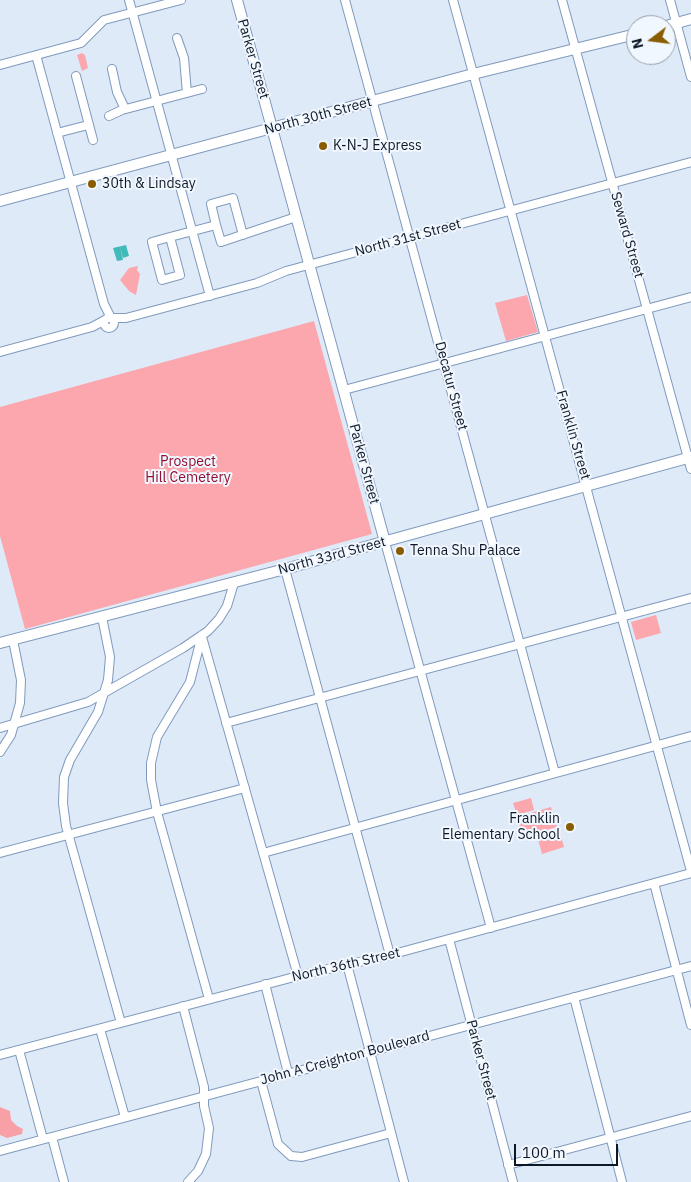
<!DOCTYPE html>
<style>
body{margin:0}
#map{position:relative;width:691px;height:1182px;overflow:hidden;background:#dfeaf9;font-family:"IBM Plex Sans",sans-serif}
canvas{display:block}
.north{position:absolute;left:626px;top:15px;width:50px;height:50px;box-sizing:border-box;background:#f1f7ff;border:1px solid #969ea8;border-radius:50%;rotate:255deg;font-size:14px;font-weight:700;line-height:20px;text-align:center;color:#0e1825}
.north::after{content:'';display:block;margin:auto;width:18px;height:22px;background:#8a5c00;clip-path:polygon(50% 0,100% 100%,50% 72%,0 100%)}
.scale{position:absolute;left:514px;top:1144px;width:104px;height:22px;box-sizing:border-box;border:2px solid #0e1825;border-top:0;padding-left:6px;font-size:15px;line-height:18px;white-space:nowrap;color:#0e1825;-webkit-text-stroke:4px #f1f7ff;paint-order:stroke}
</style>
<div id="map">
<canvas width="691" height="1182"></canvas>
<div class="north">N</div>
<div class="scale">100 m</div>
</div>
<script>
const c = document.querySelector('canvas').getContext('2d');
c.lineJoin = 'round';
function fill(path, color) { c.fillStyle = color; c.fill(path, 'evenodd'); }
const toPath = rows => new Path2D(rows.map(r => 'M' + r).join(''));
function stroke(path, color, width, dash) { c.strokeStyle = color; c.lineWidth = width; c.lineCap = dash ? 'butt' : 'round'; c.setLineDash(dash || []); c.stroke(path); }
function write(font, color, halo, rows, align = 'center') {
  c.font = font + ' "IBM Plex Sans",sans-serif'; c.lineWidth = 4; c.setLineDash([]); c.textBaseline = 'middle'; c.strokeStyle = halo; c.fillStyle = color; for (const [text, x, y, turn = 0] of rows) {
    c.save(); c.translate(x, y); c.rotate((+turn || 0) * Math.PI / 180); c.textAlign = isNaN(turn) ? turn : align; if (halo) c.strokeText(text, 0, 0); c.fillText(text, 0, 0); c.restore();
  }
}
fill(toPath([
 [82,53,85,55,88,68,82,71,77,55],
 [138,266,137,270,140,274,136,295,129,291,120,280,129,268],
 [527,295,538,332,506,341,495,303],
 [314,321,372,534,25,629,0,536,0,407],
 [656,615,661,633,636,640,631,622],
 [531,798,534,810,517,815,513,803],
 [551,807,557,827,523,837,517,817],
 [560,833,564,847,542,854,538,839]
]), '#fba7ad');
fill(toPath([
 [0,1107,10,1111,11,1120,17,1126,23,1129,22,1134,7,1138,0,1135]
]), '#f7a0a6');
fill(toPath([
 [126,245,129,256,123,258,120,247,123,260,117,261,113,248]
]), '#42baba');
const street = toPath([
 [129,0,210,296],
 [345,0,555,773],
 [453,0,691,871],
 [562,0,691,469],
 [670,0,691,77],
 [177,38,184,58,187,93],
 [36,55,104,304,111,318],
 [0,65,81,43,104,20,181,0],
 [112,69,117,92,125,109],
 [76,76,93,140],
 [109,116,122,110,202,89],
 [57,133,88,125],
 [216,225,211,204,233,198,243,235],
 [170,237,180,275,162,280,152,242,170,237,216,225,221,242,296,217],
 '104 323a5 5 0 1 1 10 0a5 5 0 1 1-10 0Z',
 [112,318,126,318,257,283,286,271,691,162],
 [0,352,92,327,105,320],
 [344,390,691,297],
 [385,542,491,928],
 [285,569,390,955],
 [102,617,110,657,108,680,98,712,70,760,64,777,63,803,66,826,121,1023],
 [202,635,190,682,157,737,151,763,151,780,157,812,209,999],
 [202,637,298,976],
 [226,723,691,598],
 [0,728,88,702,183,648,208,631,219,619,227,606,234,583],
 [0,752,11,735,20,703,21,680,13,640],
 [0,853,245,788],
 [263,853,691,736],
 [654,883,691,1025],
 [449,939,513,1182],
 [347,964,404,1182],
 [265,984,288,1073],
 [574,997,622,1182],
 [183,1006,204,1087,204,1106,209,1128,206,1154,198,1171,188,1182],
 [100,1029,125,1117],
 [19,1050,43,1139],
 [0,1055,298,976,390,955,691,873],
 [261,1081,278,1144,291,1156,302,1157,391,1133],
 [52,1137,64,1182],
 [0,1151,691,966],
 [508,1165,691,1116]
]);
const secondary = toPath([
 [237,0,385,542],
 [666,26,691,19],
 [0,201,473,74,636,34],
 [0,643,285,569,691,457]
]);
stroke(street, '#7f9abd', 10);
stroke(secondary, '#7f9abd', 12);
stroke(street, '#fff', 8);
stroke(secondary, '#fff', 10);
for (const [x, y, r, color] of [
 [323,146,5,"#8a5c00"],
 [92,184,5,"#8a5c00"],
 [400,551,5,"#8a5c00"],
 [570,827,5,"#8a5c00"]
]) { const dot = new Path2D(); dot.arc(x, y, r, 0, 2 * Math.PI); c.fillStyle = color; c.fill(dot); stroke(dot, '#f1f7ff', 2); }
write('14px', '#0e1825', '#f1f7ff', [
 ["Parker Street",253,59,74],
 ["North 30th Street",318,116,-15],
 ["Seward Street",627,235,74],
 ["North 31st Street",408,238,-15],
 ["Decatur Street",451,386,75],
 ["Franklin Street",573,435,74],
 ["Parker Street",364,464,75],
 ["North 33rd Street",332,556,-15],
 ["North 36th Street",346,965,-13],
 ["John A Creighton Boulevard",345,1058,-15],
 ["Parker Street",481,1060,75]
]);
write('14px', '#0e1825', '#f1f7ff', [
 ["K-N-J Express",333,146],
 ["30th & Lindsay",102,184],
 ["Tenna Shu Palace",410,551],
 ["Franklin",560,819,"right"],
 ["Elementary School",560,835,"right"]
], 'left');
write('14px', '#910f31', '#f1f7ff', [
 ["Prospect",188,462],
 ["Hill Cemetery",188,478]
]);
</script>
